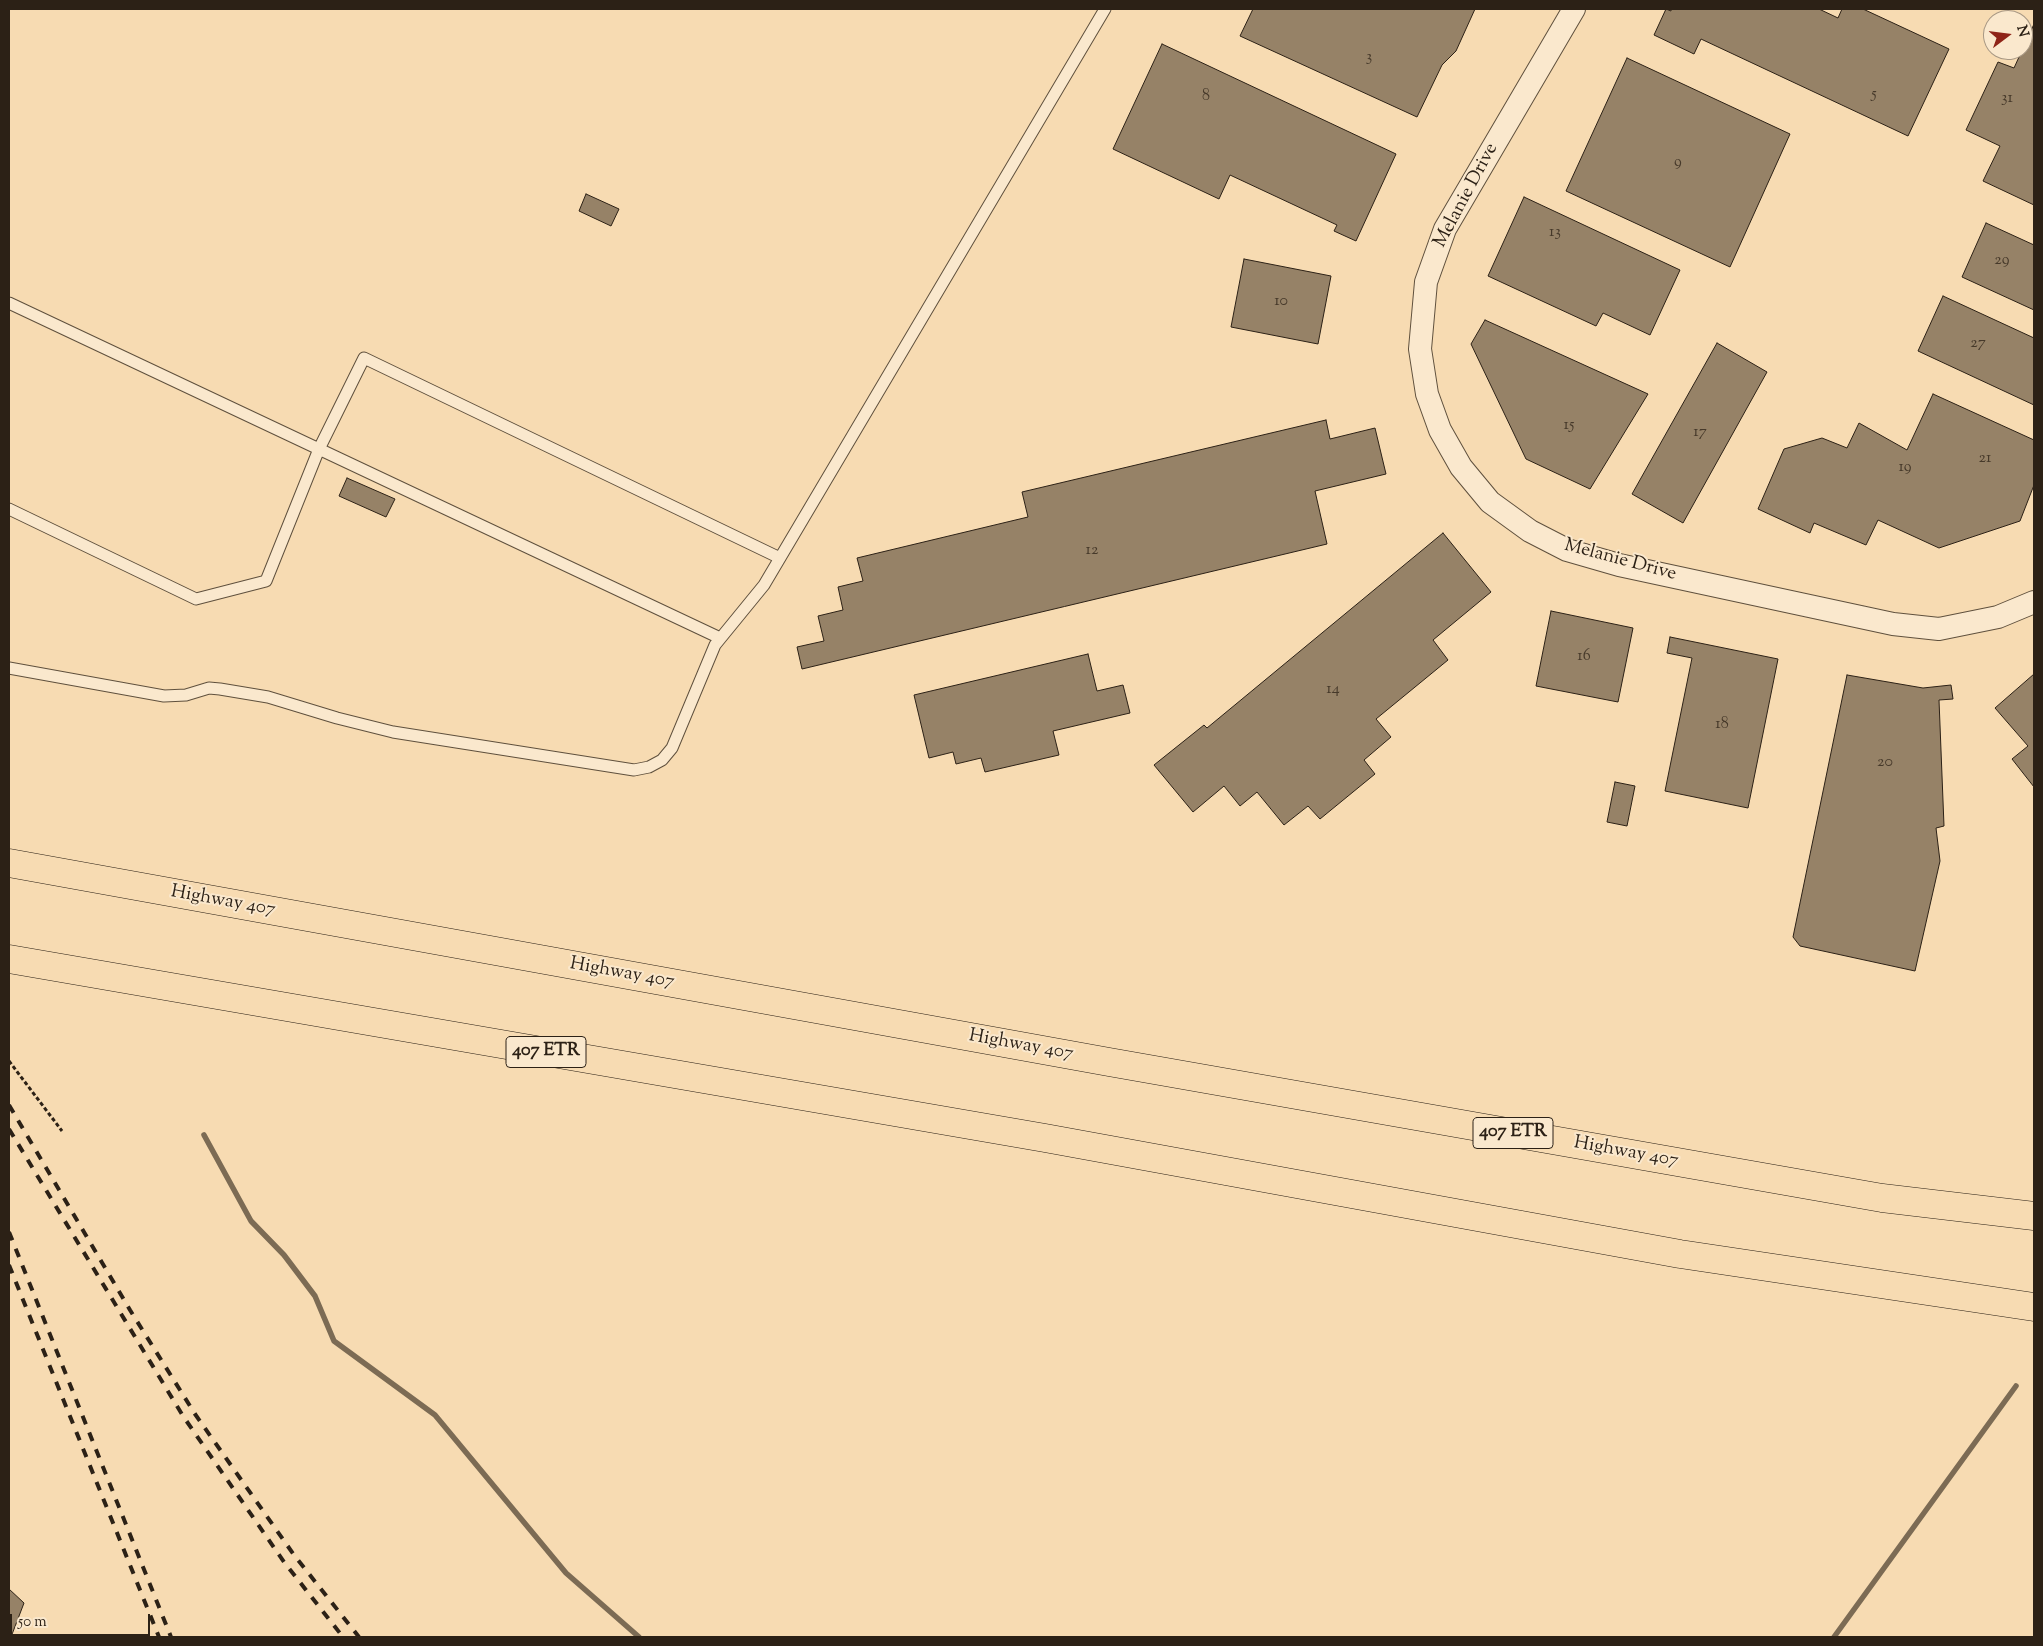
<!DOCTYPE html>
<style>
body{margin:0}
#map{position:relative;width:2043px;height:1646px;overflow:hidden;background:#f7dbb2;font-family:"Sorts Mill Goudy",serif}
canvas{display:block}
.frame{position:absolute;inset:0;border:10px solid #2c2116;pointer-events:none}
.north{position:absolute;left:1983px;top:10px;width:50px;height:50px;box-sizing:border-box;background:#fae8cd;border:1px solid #a89884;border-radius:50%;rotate:75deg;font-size:14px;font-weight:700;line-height:20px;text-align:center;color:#2c2116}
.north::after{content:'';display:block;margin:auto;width:18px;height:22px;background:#8f2418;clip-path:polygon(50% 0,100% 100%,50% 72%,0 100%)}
.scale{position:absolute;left:10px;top:1614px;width:140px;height:22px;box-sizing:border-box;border:2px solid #2c2116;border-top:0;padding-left:6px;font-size:15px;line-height:18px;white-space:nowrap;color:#2c2116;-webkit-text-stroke:4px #fae8cd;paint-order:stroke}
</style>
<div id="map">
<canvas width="2043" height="1646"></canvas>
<div class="frame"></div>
<div class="north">N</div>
<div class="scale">50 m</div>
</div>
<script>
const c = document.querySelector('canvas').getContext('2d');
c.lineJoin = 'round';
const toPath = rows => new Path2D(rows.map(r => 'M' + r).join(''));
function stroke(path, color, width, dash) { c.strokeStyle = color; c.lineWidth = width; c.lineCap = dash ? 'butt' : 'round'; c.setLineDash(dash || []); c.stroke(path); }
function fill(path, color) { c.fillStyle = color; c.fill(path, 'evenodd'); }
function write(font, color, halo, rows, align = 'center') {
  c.font = font + ' "Sorts Mill Goudy",serif'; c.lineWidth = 4; c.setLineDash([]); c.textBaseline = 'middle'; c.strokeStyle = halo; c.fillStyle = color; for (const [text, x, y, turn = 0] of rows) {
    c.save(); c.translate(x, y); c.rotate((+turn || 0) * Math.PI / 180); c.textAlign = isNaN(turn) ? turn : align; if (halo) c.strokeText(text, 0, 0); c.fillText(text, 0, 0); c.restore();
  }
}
stroke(toPath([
 [204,1135,251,1221,284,1255,315,1296,334,1341,435,1415,566,1573,639,1637],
 [1834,1637,2016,1386]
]), '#7c6b54', 5.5);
const building = toPath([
 [1253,9,1475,9,1456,51,1442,65,1417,117,1240,36,1253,9],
 [1666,9,1671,11,1671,9,1819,9,1838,18,1842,9,1863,9,1949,49,1908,136,1701,39,1694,54,1654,35,1666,9],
 [2034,24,2034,205,1983,181,2000,146,1966,130,1998,62,2014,68,2034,24],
 [1162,44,1396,154,1356,241,1334,231,1337,225,1230,175,1219,199,1113,149,1162,44],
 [1627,58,1790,134,1730,267,1566,191,1627,58],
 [586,194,619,209,611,226,579,211,586,194],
 [1524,197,1680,270,1650,335,1603,313,1596,326,1488,276,1524,197],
 [1986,223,2034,245,2034,310,1962,277,1986,223],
 [1244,259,1331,276,1318,344,1231,327,1244,259],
 [1943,296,2034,338,2034,405,1918,351,1943,296],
 [1485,320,1648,394,1590,489,1526,459,1471,344,1485,320],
 [1717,343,1767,372,1683,523,1632,494,1717,343],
 [1933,394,2034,440,2034,485,2020,521,1939,548,1878,520,1866,545,1814,523,1810,533,1758,509,1784,449,1822,438,1847,448,1859,423,1907,450,1933,394],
 [1326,420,1330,439,1375,428,1386,474,1315,491,1327,544,802,669,797,647,824,641,818,616,843,610,838,587,863,581,857,558,1028,517,1022,492,1326,420],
 [347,478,395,499,386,517,339,496,347,478],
 [1443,533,1491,592,1433,640,1448,660,1376,719,1391,737,1364,760,1375,774,1320,819,1308,806,1284,825,1257,792,1240,806,1224,786,1193,812,1154,765,1204,725,1207,728,1443,533],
 [1551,611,1633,628,1618,702,1536,686,1551,611],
 [1670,637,1778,659,1748,808,1665,791,1692,658,1667,653,1670,637],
 [1088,654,1097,691,1123,685,1130,713,1053,731,1059,755,985,772,981,758,956,764,953,752,929,758,914,695,1088,654],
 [2034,674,2034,787,2012,759,2028,746,1995,708,2034,674],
 [1847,675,1923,688,1951,685,1953,699,1939,700,1944,826,1936,828,1940,861,1915,971,1800,946,1793,937,1847,675],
 [1615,782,1635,786,1627,826,1607,822,1615,782],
 [9,1589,24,1603,11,1637,9,1636,9,1589]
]);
fill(building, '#968267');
stroke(building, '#2c2116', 1);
const service = toPath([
 [9,303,720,638],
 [9,509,196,599,266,581,319,449,364,358,780,558],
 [9,668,164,696,186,695,209,688,220,689,268,697,337,718,393,732,634,770,649,767,662,760,672,748,715,645,764,585,1105,9]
]);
const minor = toPath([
 [1574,9,1445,229,1426,282,1420,349,1427,394,1440,430,1461,467,1490,502,1530,531,1567,550,1619,565,1893,624,1939,629,1998,617,2034,602]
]);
const motorway = toPath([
 [9,863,1109,1062,1882,1198,2034,1216],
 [9,959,1045,1138,1680,1254,2034,1307]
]);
stroke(service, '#5f503d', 13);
stroke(minor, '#5f503d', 24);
stroke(motorway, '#2c2116', 29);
stroke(toPath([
 [9,1061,62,1131]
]), '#2c2116', 3, [4, 2.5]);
stroke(service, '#fae8cd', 11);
stroke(minor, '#fae8cd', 22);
stroke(motorway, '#f7dbb2', 28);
stroke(toPath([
 [9,1105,130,1310,195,1414,294,1555,359,1637],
 [9,1129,183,1416,284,1562,343,1637],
 [9,1232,171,1637],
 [9,1265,159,1637]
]), '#2c2116', 4, [9, 9]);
write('16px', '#46392a', null, [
 ["3",1369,58],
 ["5",1874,95],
 ["8",1206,97],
 ["31",2007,99],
 ["9",1678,163],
 ["13",1555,233],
 ["29",2002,261],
 ["10",1281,302],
 ["27",1978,344],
 ["15",1569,426],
 ["17",1700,433],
 ["21",1985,459],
 ["19",1905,468],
 ["12",1092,551],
 ["16",1584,657],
 ["14",1333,690],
 ["18",1722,725],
 ["20",1885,763]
]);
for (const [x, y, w] of [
 [546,1052,80],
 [1513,1133,80]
]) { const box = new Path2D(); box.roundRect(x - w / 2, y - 15.5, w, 31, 4); c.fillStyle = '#fae8cd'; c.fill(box); stroke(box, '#2c2116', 1); }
write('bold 18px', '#2c2116', null, [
 ["407 ETR",546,1052],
 ["407 ETR",1513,1133]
]);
write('19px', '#2c2116', '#fae8cd', [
 ["Melanie Drive",1467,196,-62],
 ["Melanie Drive",1620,561,15],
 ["Highway 407",223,902,10],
 ["Highway 407",622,974,10],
 ["Highway 407",1021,1046,10],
 ["Highway 407",1626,1153,10]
]);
</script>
